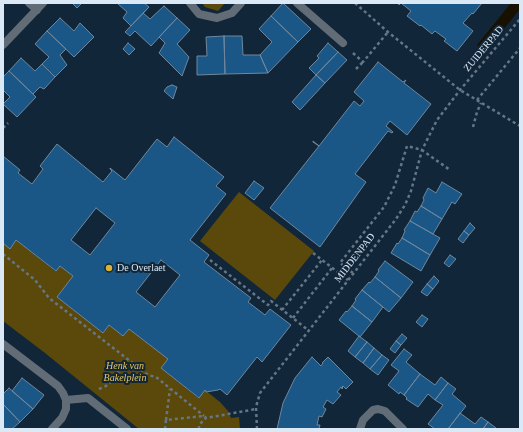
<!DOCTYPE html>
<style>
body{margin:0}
#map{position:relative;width:523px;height:432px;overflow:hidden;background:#112638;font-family:Georgia,serif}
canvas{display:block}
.frame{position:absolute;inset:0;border:4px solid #dbe8f5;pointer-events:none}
</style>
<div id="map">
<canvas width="523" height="432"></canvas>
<div class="frame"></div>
</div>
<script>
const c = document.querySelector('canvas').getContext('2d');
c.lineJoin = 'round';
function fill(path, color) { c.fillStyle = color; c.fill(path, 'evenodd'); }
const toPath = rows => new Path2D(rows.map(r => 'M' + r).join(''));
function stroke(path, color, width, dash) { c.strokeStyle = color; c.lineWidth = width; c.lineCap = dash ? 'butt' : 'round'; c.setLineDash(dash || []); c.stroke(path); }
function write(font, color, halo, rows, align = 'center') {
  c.font = font + ' Georgia,serif'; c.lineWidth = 4; c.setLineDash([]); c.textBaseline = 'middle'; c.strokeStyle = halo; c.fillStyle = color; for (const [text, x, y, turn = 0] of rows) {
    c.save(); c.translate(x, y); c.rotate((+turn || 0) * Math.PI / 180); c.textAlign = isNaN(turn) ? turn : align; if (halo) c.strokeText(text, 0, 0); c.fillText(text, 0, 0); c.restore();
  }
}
fill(toPath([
 [202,3,225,3,218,11,205,7],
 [239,192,314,251,275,300,200,241],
 [16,240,55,271,60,266,73,276,57,297,103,333,109,325,123,336,129,329,168,359,161,368,198,398,205,390,220,402,228,411,231,418,239,417,240,429,139,429,45,353,3,321,3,243,10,248]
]), '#5b490c');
fill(toPath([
 [511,3,520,3,520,9,485,52,477,45]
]), '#181100');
const building = toPath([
 [72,3,82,3,77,8,72,3],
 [117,3,144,3,149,7,131,26,123,18,127,12,117,3],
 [283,3,311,29,298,42,271,16,283,3],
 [398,3,482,3,473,14,472,13,463,23,473,31,457,51,444,41,446,39,435,31,432,34,421,25,420,26,407,16,411,11,401,3,399,5,398,3],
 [164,6,177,18,151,46,135,31,130,36,125,32,149,7,143,13,150,19,164,6],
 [271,16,298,42,268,73,260,55,272,42,259,29,271,16],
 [60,18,74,31,80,23,94,37,74,57,47,31,60,18],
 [177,18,190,30,177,44,189,57,182,76,159,53,165,43,159,37,177,18],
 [47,31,66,49,60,55,67,65,55,77,42,64,49,57,35,44,47,31],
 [224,36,242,36,243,55,260,55,268,73,225,74,224,36],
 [224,36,225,74,197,75,197,56,207,56,206,37,224,36],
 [128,43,135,49,129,55,123,49,128,43],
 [328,43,338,52,316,75,309,68,319,58,317,56,328,43],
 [338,52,347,60,325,83,316,75,338,52],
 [21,58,35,71,42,64,55,77,44,89,40,87,33,94,9,71,21,58],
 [378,62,403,82,406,80,404,83,431,104,407,135,390,121,386,126,393,132,392,133,388,131,355,174,366,182,320,247,270,208,319,146,313,142,313,141,319,146,354,101,360,106,364,101,354,92,378,62],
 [9,71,36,97,17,117,3,104,10,97,3,90,3,77,9,71],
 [316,75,325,83,300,110,292,102,316,75],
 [172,85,177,87,173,99,164,91,167,87,172,85],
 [174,137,224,177,216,186,226,194,190,240,209,255,204,262,251,298,248,302,265,315,270,309,291,325,262,362,257,357,227,395,220,389,218,390,206,392,205,390,199,398,161,368,168,359,129,329,123,336,109,325,103,333,57,297,73,276,60,266,56,271,16,240,10,249,3,243,3,156,20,170,18,173,32,184,43,169,40,166,57,144,103,182,112,171,110,169,110,168,125,180,157,139,167,147,174,137],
 [96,208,115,223,90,255,71,240,96,208],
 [161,260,180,275,155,307,136,292,161,260],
 [254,181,264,188,254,200,245,193,254,181],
 [442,182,462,194,455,204,452,202,442,219,421,206,424,200,423,198,428,188,436,193,442,182],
 [421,206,442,219,433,234,410,221,415,211,417,212,421,206],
 [410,221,440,238,430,255,402,238,405,231,404,230,410,221],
 [470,223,475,228,469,235,464,231,470,223],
 [464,231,469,235,463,243,458,239,464,231],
 [402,238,430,255,421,271,391,253,397,243,398,244,402,238],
 [450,255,456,259,449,267,444,263,450,255],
 [385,261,413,282,401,298,375,277,379,271,378,270,385,261],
 [434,276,439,281,433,289,427,284,434,276],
 [375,277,401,298,389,312,362,290,369,282,370,283,375,277],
 [427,284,433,289,427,296,421,292,427,284],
 [362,290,383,307,372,322,352,306,356,300,355,299,362,290],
 [352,306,372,322,360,337,339,320,346,311,347,312,352,306],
 [422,315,428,319,422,327,416,322,422,315],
 [402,334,407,338,401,345,396,341,402,334],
 [359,336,367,342,355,357,348,351,359,336],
 [396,341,401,345,395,353,390,349,396,341],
 [367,342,374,348,363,363,355,357,367,342],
 [374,348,382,355,370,369,363,363,374,348],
 [404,349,412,355,406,362,420,374,404,395,400,392,399,394,388,385,399,371,391,365,404,349],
 [382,355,389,360,378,375,370,369,382,355],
 [312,357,321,366,323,363,322,363,328,357,353,382,346,389,343,386,342,387,343,388,342,389,341,387,337,392,341,395,333,404,327,400,323,407,326,409,322,417,319,416,317,425,320,425,319,429,277,429,283,403,295,378,312,357],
 [420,374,435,385,441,377,448,383,435,400,428,394,418,407,406,399,407,398,404,395,420,374],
 [22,378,44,395,33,409,12,391,22,378],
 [448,383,456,389,452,394,466,406,448,429,435,429,428,424,443,405,435,400,448,383],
 [9,388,33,409,20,422,3,404,3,394,9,388],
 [3,404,20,422,12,429,3,429,3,404],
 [460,413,475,424,481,417,488,422,483,429,448,429,460,413],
 [488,422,496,428,496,429,483,429,488,422]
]);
fill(building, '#1b5786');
stroke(building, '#6f879d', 1);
stroke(toPath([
 [355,3,388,32,460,90,520,126],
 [353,53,363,62,388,32],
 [356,69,363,62],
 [477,100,520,48],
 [473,127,477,112,481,103],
 [3,128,8,123],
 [313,253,348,280],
 [3,254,35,280,49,298,148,375,156,377,204,416],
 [210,260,268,305,271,301,308,330],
 [353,273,340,263,384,207,395,185,407,146,422,150,450,170],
 [282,310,322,260],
 [293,318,332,268],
 [99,389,108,385,128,360],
 [166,420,170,389],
 [165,429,166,420,204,416,206,418,256,409],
 [199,429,199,425,206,418],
 [257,429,256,407,260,393,396,219,405,205,411,191,422,150,437,120,460,90,520,19]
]), '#657787', 2.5, [3, 3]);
stroke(toPath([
 [29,3,37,10],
 [190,3,199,14,217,18,232,13,241,3],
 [297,3,343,43],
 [3,45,43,3],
 [3,344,58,386,63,393,66,400,66,409,62,418,52,429],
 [66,400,88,398,127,429],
 [360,429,363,420,373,410,378,409,385,411,403,429]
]), '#626c76', 8);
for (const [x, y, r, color] of [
 [109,268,4,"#d9b334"]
]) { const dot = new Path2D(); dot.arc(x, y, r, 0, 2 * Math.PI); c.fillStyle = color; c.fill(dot); stroke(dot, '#112638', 1.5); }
write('10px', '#dbe8f5', '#112638', [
 ["ZUIDERPAD",484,49,-50],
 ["MIDDENPAD",355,258,-52]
]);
write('10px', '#dbe8f5', '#112638', [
 ["De Overlaet",117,268]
], 'left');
write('italic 10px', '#e7c65e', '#112638', [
 ["Henk van",125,366],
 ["Bakelplein",125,378]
]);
</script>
